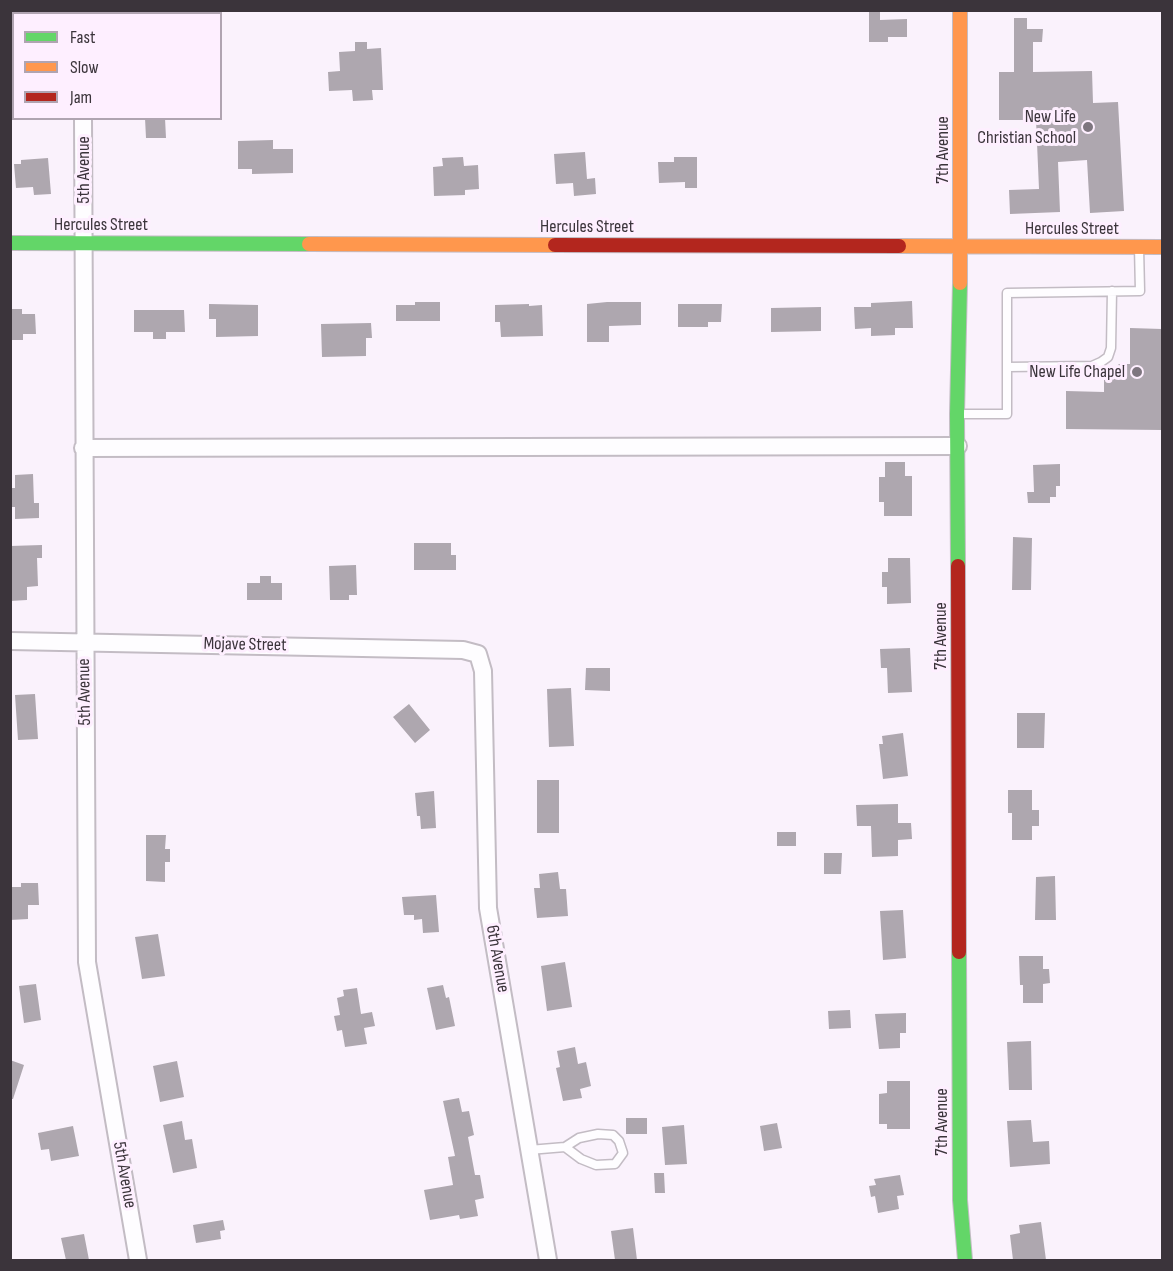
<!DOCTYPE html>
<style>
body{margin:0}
#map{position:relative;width:1173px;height:1271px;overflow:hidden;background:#faf2fc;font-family:"Sofia Sans Condensed",sans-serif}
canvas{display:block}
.frame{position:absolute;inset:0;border:12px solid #3b343b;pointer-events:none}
.legend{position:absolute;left:12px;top:12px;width:210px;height:108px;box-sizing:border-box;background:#feefff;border:2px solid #b0a4b1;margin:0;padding:8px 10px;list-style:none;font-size:18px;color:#3b343b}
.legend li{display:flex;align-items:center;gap:12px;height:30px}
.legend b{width:30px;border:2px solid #b0a4b1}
</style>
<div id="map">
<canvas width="1173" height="1271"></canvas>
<div class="frame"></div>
<ul class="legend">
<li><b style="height:8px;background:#63d668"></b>Fast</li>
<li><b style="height:8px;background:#ff974d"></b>Slow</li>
<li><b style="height:8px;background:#b3261e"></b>Jam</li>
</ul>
</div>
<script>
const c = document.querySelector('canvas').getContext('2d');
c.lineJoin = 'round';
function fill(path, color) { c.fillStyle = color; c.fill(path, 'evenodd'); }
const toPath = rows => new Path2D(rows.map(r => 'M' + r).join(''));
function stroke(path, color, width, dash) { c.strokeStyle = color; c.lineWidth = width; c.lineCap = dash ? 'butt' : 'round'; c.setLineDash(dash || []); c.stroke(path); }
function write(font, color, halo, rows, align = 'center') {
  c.font = font + ' "Sofia Sans Condensed",sans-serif'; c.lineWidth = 6; c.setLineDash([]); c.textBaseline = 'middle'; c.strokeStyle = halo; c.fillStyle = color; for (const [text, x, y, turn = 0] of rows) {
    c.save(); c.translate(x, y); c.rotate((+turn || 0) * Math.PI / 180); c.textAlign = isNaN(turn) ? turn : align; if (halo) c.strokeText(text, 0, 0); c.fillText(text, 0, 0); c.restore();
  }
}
fill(toPath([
 [869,12,880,12,880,20,907,19,907,37,888,37,888,42,869,42],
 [1014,18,1027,18,1027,29,1043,29,1042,42,1033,42,1033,72,1092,71,1093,103,1118,102,1124,211,1090,213,1087,160,1058,162,1060,212,1010,214,1009,190,1039,189,1036,120,999,120,999,72,1014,72],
 [355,42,367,42,367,49,381,48,383,90,372,90,373,100,353,101,352,90,329,91,328,72,340,71,339,52,355,51],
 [145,118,165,118,166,138,146,138],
 [273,140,273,149,293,149,293,173,252,174,252,169,238,169,238,141],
 [585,152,587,179,595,178,596,194,574,196,573,183,556,184,554,154],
 [463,157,464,166,478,165,479,189,465,190,465,195,434,196,433,167,443,166,442,158],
 [674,157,697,157,697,188,685,188,685,182,659,183,658,162,674,162],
 [48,158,51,194,34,195,33,187,16,188,14,164,21,164,21,160],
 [912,301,913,328,895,328,895,335,871,336,871,328,855,329,854,307,871,307,871,303],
 [415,302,440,302,440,321,396,321,396,305,415,305],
 [607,302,641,302,641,325,609,326,609,342,587,342,587,304],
 [209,304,258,305,258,336,216,337,216,319,209,319],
 [529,304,529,306,542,305,543,336,501,337,500,322,495,322,495,305],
 [678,304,722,304,721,322,708,322,708,327,678,327],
 [821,307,821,331,771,332,771,308],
 [10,309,22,309,22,314,35,314,36,334,23,334,23,340,10,340],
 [134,310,184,310,185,332,166,332,166,339,153,339,153,332,134,332],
 [371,323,372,338,366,338,366,356,322,357,321,324],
 [1130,328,1162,329,1162,430,1066,429,1066,391,1104,392,1104,380,1119,364,1130,364],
 [885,462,905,462,905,476,912,476,912,516,884,516,884,502,879,502,879,477,885,477],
 [1060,464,1060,486,1056,486,1056,497,1050,497,1050,503,1028,503,1027,492,1034,492,1033,465],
 [33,474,34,503,39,503,39,518,15,519,15,507,11,507,10,500,10,488,15,488,15,475],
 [1013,537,1032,538,1031,590,1012,590],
 [414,543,451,543,451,555,456,555,456,570,414,570],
 [42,545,42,558,37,558,38,586,27,587,27,600,10,601,10,546],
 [888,558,910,558,911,603,887,604,887,587,882,587,882,572,888,572],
 [356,565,357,595,349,595,349,600,330,600,329,566],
 [260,576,271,576,271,583,282,583,282,600,247,600,247,583,260,583],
 [910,648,912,692,888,693,887,668,881,668,880,649],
 [586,668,610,668,610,691,585,690],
 [571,688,574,746,549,747,547,689],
 [35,694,38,739,18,740,15,695],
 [409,704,430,730,415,743,393,717],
 [1017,713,1045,713,1044,748,1017,748],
 [903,733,908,776,883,779,879,744,883,744,882,736],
 [537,780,559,780,559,833,537,833],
 [1008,790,1032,790,1032,810,1039,810,1039,826,1032,826,1032,840,1012,840,1012,813,1008,813],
 [434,791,436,828,421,829,420,816,417,816,415,793],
 [898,804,898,823,911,823,912,839,898,840,898,856,872,857,871,826,857,826,856,805],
 [777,832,796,832,796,846,777,846],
 [146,835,166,835,165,849,170,849,170,862,165,862,165,882,146,881],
 [824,853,842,853,841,874,824,874],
 [558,872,560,889,566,889,568,916,537,918,534,888,540,888,539,874],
 [1055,876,1056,920,1035,920,1036,877],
 [21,883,38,883,39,905,28,905,28,919,10,920,10,887,21,887],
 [436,895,439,932,423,933,422,919,414,920,414,915,404,915,402,897],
 [903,910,906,958,883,960,880,911],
 [158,934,165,976,142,979,135,937],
 [1019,956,1043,956,1043,969,1049,969,1050,983,1043,984,1043,1003,1023,1003,1023,985,1020,985],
 [565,962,572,1007,547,1011,541,966],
 [36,984,41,1020,24,1023,19,986],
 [443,985,446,998,449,997,455,1026,436,1030,427,988],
 [357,988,361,1014,372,1012,375,1026,364,1028,367,1044,345,1047,342,1030,337,1031,334,1016,340,1015,337,998,344,996,343,990],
 [850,1010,851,1028,829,1029,828,1011],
 [906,1013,906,1033,900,1033,900,1048,879,1049,875,1014],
 [1031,1041,1032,1090,1009,1090,1007,1042],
 [575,1047,578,1064,586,1062,591,1086,580,1089,582,1098,563,1101,556,1068,560,1067,557,1051],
 [10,1060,24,1065,13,1099,10,1099],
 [177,1061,184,1097,160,1102,153,1066],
 [887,1081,910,1081,910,1129,887,1129,887,1124,879,1124,879,1094,887,1093],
 [459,1098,462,1112,469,1111,474,1135,468,1137,475,1175,480,1175,484,1198,475,1200,478,1216,460,1219,459,1215,430,1220,424,1190,453,1185,448,1157,455,1156,443,1101],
 [626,1118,647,1118,647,1134,626,1134],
 [1031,1120,1033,1142,1049,1141,1050,1164,1010,1167,1007,1121],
 [182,1121,185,1140,192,1139,197,1168,173,1173,163,1125],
 [777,1123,782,1148,764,1151,760,1126],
 [684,1125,687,1164,665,1165,662,1127],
 [73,1126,79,1156,51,1161,49,1149,41,1150,38,1133],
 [654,1173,664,1173,665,1193,655,1193],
 [900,1175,904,1195,897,1196,899,1209,878,1213,875,1196,871,1197,869,1186,876,1185,874,1179],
 [223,1220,225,1230,220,1231,221,1239,196,1243,193,1225],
 [1041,1222,1046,1260,1013,1260,1010,1235,1020,1233,1019,1225],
 [633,1228,637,1260,615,1260,611,1231],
 [84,1234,89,1260,66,1260,61,1238]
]), '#aea7af');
const lane = toPath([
 [1007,367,1092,366,1101,362,1108,357,1111,348,1112,291],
 [958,414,1007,414,1007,293,1140,291,1139,247],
 [529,1150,565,1147,581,1159,596,1165,615,1164,623,1153,619,1141,613,1135,598,1134,579,1138,565,1147]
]);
const street = toPath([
 [82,10,82,14],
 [83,118,87,962,138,1260],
 [83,448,958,446],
 [10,641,463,650,478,654,483,671,488,908,548,1260]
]);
const fast = toPath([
 [10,243,309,244],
 [958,566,957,414,960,283],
 [959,952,960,1200,965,1260]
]);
const slow = toPath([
 [960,10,960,283],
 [309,244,555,245],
 [899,246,1162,247]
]);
const jam = toPath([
 [555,245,899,246],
 [958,566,959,952]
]);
stroke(lane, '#c3bcc4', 11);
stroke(street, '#c3bcc4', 20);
stroke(fast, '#c3bcc4', 16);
stroke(slow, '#c3bcc4', 16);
stroke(jam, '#c3bcc4', 16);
stroke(lane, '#fefdff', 8);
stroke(street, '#fefdff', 16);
stroke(fast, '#63d668', 14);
stroke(slow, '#ff974d', 14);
stroke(jam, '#b3261e', 14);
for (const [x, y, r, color] of [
 [1088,127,6,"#7e767f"],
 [1137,372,6,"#7e767f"]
]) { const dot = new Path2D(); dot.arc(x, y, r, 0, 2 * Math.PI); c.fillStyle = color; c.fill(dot); stroke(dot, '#feefff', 2); }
write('18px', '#3b343b', '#feefff', [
 ["New Life",1076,117],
 ["Christian School",1076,138],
 ["New Life Chapel",1125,372]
], 'right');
write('18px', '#3b343b', '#feefff', [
 ["7th Avenue",943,150,-90],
 ["5th Avenue",84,170,-90],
 ["Hercules Street",101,225],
 ["Hercules Street",587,227],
 ["Hercules Street",1072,229],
 ["7th Avenue",941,636,-90],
 ["Mojave Street",245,645,1],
 ["5th Avenue",85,692,-91],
 ["6th Avenue",497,959,80],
 ["7th Avenue",942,1122,-90],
 ["5th Avenue",124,1175,80]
]);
</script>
